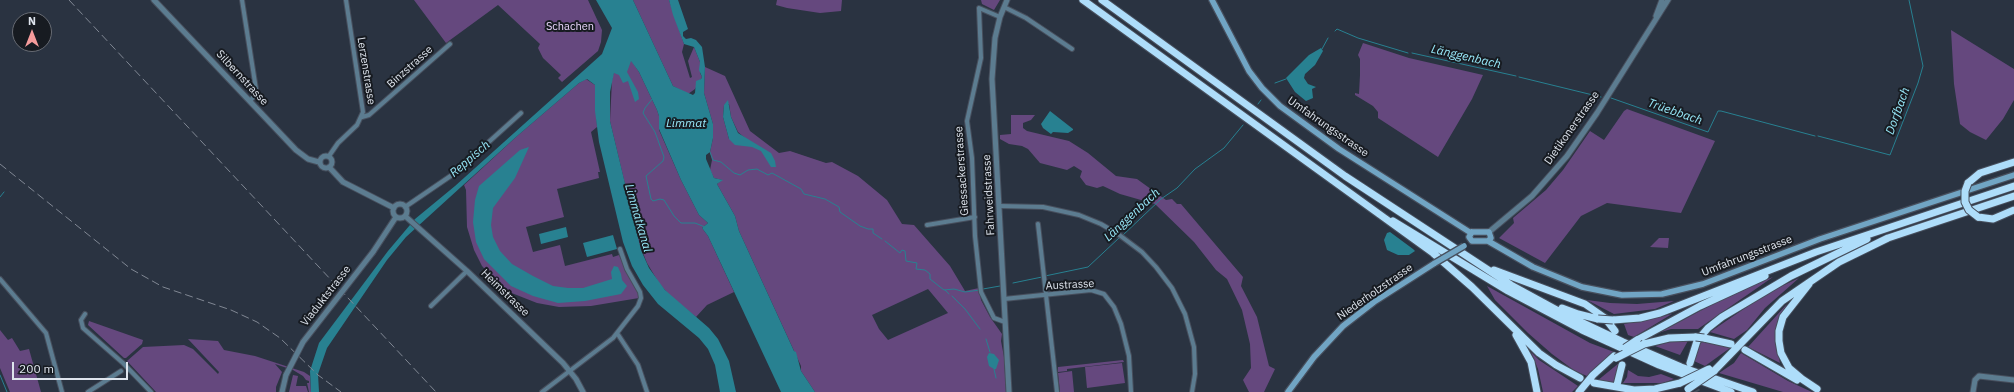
<!DOCTYPE html>
<meta charset="utf-8">
<style>
body{margin:0}
#map{position:relative;width:2014px;height:392px;overflow:hidden;background:#2a3341;font-family:"IBM Plex Sans",sans-serif}
canvas{display:block}
.north{position:absolute;left:12px;top:12px;width:40px;height:40px;box-sizing:border-box;background:#171b21;border:1px solid #676b73;border-radius:50%;rotate:0deg;font-size:11px;font-weight:700;line-height:16px;text-align:center;color:#dee4ed}
.north::after{content:'';display:block;margin:auto;width:14px;height:18px;background:#f59b9b;clip-path:polygon(50% 0,100% 100%,50% 72%,0 100%)}
.scale{position:absolute;left:12px;top:362px;width:116px;height:18px;box-sizing:border-box;border:2px solid #dee4ed;border-top:0;padding-left:5px;font-size:12px;line-height:14px;white-space:nowrap;color:#dee4ed;-webkit-text-stroke:3px #171b21;paint-order:stroke}
</style>
<div id="map">
<canvas width="2014" height="392"></canvas>
<div class="north">N</div>
<div class="scale">200 m</div>
</div>
<script>
const c = document.querySelector('canvas').getContext('2d');
c.lineJoin = 'round';
function fill(path, color) { c.fillStyle = color; c.fill(path, 'evenodd'); }
const toPath = rows => new Path2D(rows.map(r => 'M' + r).join(''));
function stroke(path, color, width, dash) { c.strokeStyle = color; c.lineWidth = width; c.lineCap = dash ? 'butt' : 'round'; c.setLineDash(dash || []); c.stroke(path); }
function write(font, color, halo, rows, align = 'center') {
  c.font = font + ' "IBM Plex Sans",sans-serif'; c.lineWidth = 4; c.setLineDash([]); c.textBaseline = 'middle'; c.strokeStyle = halo; c.fillStyle = color; for (const [text, x, y, turn = 0] of rows) {
    c.save(); c.translate(x, y); c.rotate((+turn || 0) * Math.PI / 180); c.textAlign = isNaN(turn) ? turn : align; if (halo) c.strokeText(text, 0, 0); c.fillText(text, 0, 0); c.restore();
  }
}
fill(toPath([
 [414,0,588,0,602,30,601,42,598,51,562,82,558,78,561,75,543,58,538,48,540,44,498,5,446,43],
 [633,0,669,0,684,44,682,52,690,78,692,77,688,61,694,47,700,62,700,73,702,77,695,89,688,94,673,86],
 [777,0,842,0,841,11,820,13,787,8,776,5],
 [981,0,1000,0,994,10,982,4],
 [1951,30,2014,69,2014,100,2003,119,1986,140,1970,132,1960,124,1954,84],
 [1363,43,1409,58,1483,75,1472,99,1438,157,1378,118,1378,112,1373,106,1355,95,1355,93,1359,94,1360,75,1360,59,1358,55],
 [623,48,639,72,657,110,659,116,659,130,681,180,699,215,708,223,702,228,708,236,734,292,707,305,696,317,670,296,659,283,647,263,639,243,610,121,612,80,616,62],
 [705,67,725,76,750,131,779,153,790,151,826,163,832,162,858,176,887,200,902,224,914,225,950,266,965,291,979,288,981,300,990,317,1002,334,1001,341,1004,357,1006,392,815,392,801,371,801,366,739,231,735,216,717,184,722,180,714,178,710,170,712,160,710,152,713,138,713,124,704,93],
 [729,104,731,117,738,132,745,138,729,139,723,117,724,105],
 [928,289,948,313,888,340,879,329,872,315],
 [586,79,595,85,597,127,591,132,600,172,598,172,599,178,557,189,564,217,526,227,533,252,560,245,565,266,612,254,613,257,619,255,629,277,638,292,639,298,591,306,559,307,537,303,504,290,482,266,474,250,467,227,466,190,464,185,516,137,579,83],
 [1627,109,1715,141,1681,213,1607,203,1581,216,1545,263,1499,238,1514,223,1513,218,1546,190,1563,170,1590,131,1604,140,1624,111],
 [1011,115,1035,115,1031,120,1023,123,1023,128,1027,131,1069,141,1088,153,1116,176,1137,179,1166,200,1172,199,1177,204,1181,204,1243,277,1241,286,1257,317,1269,366,1275,369,1264,392,1249,392,1243,380,1251,368,1250,344,1242,310,1227,279,1216,270,1194,242,1155,204,1120,194,1103,186,1097,188,1086,185,1080,177,1082,171,1074,166,1067,170,1040,163,1028,149,1022,146,1009,144,1000,139,1000,135,1011,134],
 [1659,238,1669,238,1668,248,1650,247],
 [1773,277,1698,329,1671,329,1658,333,1738,291],
 [1799,278,1765,308,1747,330,1734,339,1710,332,1767,293],
 [1487,286,1590,343,1614,352,1613,354,1587,376,1575,371,1552,354,1528,333,1495,300],
 [1587,300,1610,303,1637,304,1674,301,1655,309,1614,314],
 [1787,304,1777,324,1775,338,1780,363,1748,347],
 [1672,314,1634,337,1628,335,1624,324],
 [89,321,143,340,142,344,126,358,124,358,88,325],
 [0,330,8,340,12,338,20,351,29,349,41,392,10,392,0,368],
 [188,339,218,341,224,350,255,356,304,372,310,376,311,392,309,392,307,383,309,383,309,381,306,380,303,376,293,370,275,364,282,372,276,387,276,392,156,392,127,361,143,347,184,345,193,349,218,374,219,372],
 [1689,339,1680,355,1655,346,1676,340],
 [1702,341,1715,343,1730,348,1705,366,1694,361,1696,349],
 [1531,352,1539,360,1578,386,1572,392,1543,392,1538,369],
 [1741,353,1788,381,1812,392,1783,392,1719,373,1734,363],
 [1123,360,1124,362,1067,369,1067,371,1058,372,1058,367],
 [1122,363,1125,383,1087,388,1085,367],
 [1619,363,1617,376,1613,385,1597,381],
 [1628,370,1638,376,1649,377,1661,374,1674,379,1663,383,1623,383,1627,377],
 [1072,371,1074,392,1060,392,1058,373],
 [293,375,298,376,296,386,306,386,308,392,289,392]
]), '#65487e');
fill(toPath([
 [596,0,633,0,673,86,693,95,695,93,696,81,701,79,702,77,699,70,700,62,694,47,684,44,673,15,669,0,678,0,688,29,683,32,683,36,686,39,691,38,696,40,702,47,705,67,704,93,713,124,713,138,710,152,706,155,706,159,714,178,723,180,717,184,735,216,739,231,794,351,796,352,801,371,815,392,781,392,708,236,702,228,708,223,699,215,681,180,659,129,659,116,657,110,639,72,631,61,627,72,638,92,639,99,635,102,628,81,623,83,619,75,614,73,610,92,610,121,641,250,649,268,665,290,709,328,718,339,729,361,736,392,720,392,715,365,708,349,699,338,658,304,643,285,632,266,623,242,599,142,595,111,595,85,587,79,579,83,516,137,406,237,387,260,327,348,318,374,319,392,311,392,310,371,319,343,388,251,415,219,455,186,602,54,612,28],
 [1321,48,1323,51,1315,65,1305,74,1304,78,1308,84,1316,87,1312,89,1313,98,1306,101,1295,92,1286,78,1309,55],
 [728,100,731,117,738,133,771,153,775,161,776,167,771,167,761,151,752,147,735,145,729,139,723,117,724,105],
 [1050,111,1073,129,1073,130,1068,133,1053,132,1051,134,1043,128,1041,124],
 [529,147,515,178,493,208,491,225,493,237,500,251,512,264,533,276,553,286,568,288,583,288,612,279,611,272,614,266,618,267,621,274,622,280,627,286,621,294,585,301,558,303,533,296,511,286,484,259,476,242,473,222,475,200,479,186,520,150],
 [566,227,568,237,541,244,539,234],
 [1390,232,1413,249,1415,251,1409,255,1398,255,1387,250,1384,240,1387,233],
 [613,235,617,249,587,257,583,243],
 [989,353,994,354,999,360,996,369,994,369,989,366,987,357]
]), '#288191');
stroke(toPath([
 [1335,31,1337,29,1358,38,1408,53],
 [1322,49,1328,38],
 [1412,53,1516,76],
 [1519,77,1601,97],
 [1275,83,1286,79],
 [653,98,645,108,643,113,655,132,664,157,663,161,646,176,651,199,653,201,660,199,664,200,674,216,681,223,695,223,705,227],
 [1611,98,1708,132,1718,111,1721,111,1815,136],
 [1258,104,1261,100],
 [1818,136,1890,155,1918,83,1923,66,1909,0],
 [710,152,713,160,721,162,734,173,740,175,748,170,757,169,768,175,772,173,801,189,804,194,825,199,839,207,840,212,860,226,868,229,873,229,873,233,882,239],
 [0,197,4,192],
 [1122,236,1161,199,1177,188,1195,169,1224,148,1243,125],
 [885,241,900,253,902,250,905,251,906,261,917,263,916,269,925,270,930,274,930,279,944,290,954,289,965,292,980,290],
 [1045,276,1088,267,1119,238],
 [1013,283,1042,277],
 [983,289,1000,286],
 [945,290,949,294],
 [952,296,965,309,980,329],
 [986,339,990,352],
 [994,369,996,378],
 [0,375,7,392]
]), '#288191', 1);
stroke(toPath([
 [1691,381,1697,392]
]), '#454e5b', 7, [7, 3.5]);
const minor = toPath([
 [242,0,256,89,255,95,250,101],
 [1004,7,1026,18,1072,49],
 [1000,17,979,8,981,58,967,121,972,158,975,236,981,292,994,318,1005,322],
 [362,117,369,115,450,44],
 [329,156,338,143,357,125,363,112,346,0],
 [1000,206,1043,207,1079,215,1101,224,1118,234,1142,252,1156,267,1172,288,1185,314,1194,347,1195,374,1192,392],
 [405,207,452,175,521,113],
 [1038,224,1057,392],
 [927,225,975,217],
 [0,279,46,333,62,392],
 [1004,299,1091,290,1104,294,1114,307,1121,324,1129,356,1131,392],
 [431,306,467,271],
 [85,314,81,320,83,328,123,363,151,392],
 [617,333,638,365,647,392],
 [88,392,121,371],
 [542,392,613,338,638,306,641,298,640,292,627,269,620,249]
]);
const tertiary = toPath([
 [154,0,296,150,308,159,319,162],
 [1007,0,1000,17,995,38,992,79,1009,392],
 [1656,16,1662,0],
 '320 162a6 6 0 1 1 12 0a6 6 0 1 1-12 0Z',
 [329,167,343,182,394,208],
 '393 211a7 7 0 1 1 14 0a7 7 0 1 1-14 0Z',
 [405,216,467,271,563,363,576,379,583,392],
 [1489,232,1532,196,1567,156,1597,113,1668,0],
 [373,252,396,217],
 [282,392,286,375],
 [1973,392,1975,380,1979,376,2014,380]
]);
const secondary = toPath([
 [1212,0,1249,71,1262,88,1280,106,1339,149,1471,233],
 [1472,232,1489,232,1491,238,1488,241,1472,241,1469,237,1472,232],
 [1488,241,1533,267,1582,287,1622,295,1662,294,1703,284,1820,239,2014,175],
 [1288,392,1314,357,1343,326,1374,302,1435,263]
]);
const motorway = toPath([
 [1083,0,1433,253,1472,287,1539,353,1556,365,1580,378],
 [1102,0,1345,176,1511,285,1566,315,1623,342,1681,367,1753,392],
 [1968,183,1980,173,2014,162],
 [1978,217,1993,219,2014,210],
 [1393,221,1508,291,1582,330,1659,365,1731,392],
 [1494,270,1585,304,1605,318,1615,331],
 [1809,284,1783,317,1779,331,1779,341,1781,353,1789,368,1802,379,1817,389],
 [1562,308,1578,314,1598,319],
 [1613,320,1640,318,1660,313,1816,252,2014,186],
 [1516,335,1531,362,1537,392],
 [1704,338,1731,344],
 [1637,340,1700,306,1765,276],
 [1644,344,1669,338,1696,337],
 [1745,350,1797,380],
 [1690,363,1697,341,1708,328,1722,317,1791,276,1867,239],
 [1714,371,1782,301,1839,262,1888,238,2014,196],
 [1594,383,1634,390,1655,389,1680,383],
 [1617,385,1622,365],
 [1579,392,1593,375,1614,356]
]);
stroke(minor, '#474f5d', 6);
stroke(tertiary, '#474f5d', 7);
stroke(secondary, '#474f5d', 8);
stroke(motorway, '#474f5d', 9);
stroke(minor, '#5c7c90', 4);
stroke(tertiary, '#5c7c90', 5);
stroke(secondary, '#71a5c4', 5.5);
stroke(motorway, '#aeddfa', 7);
stroke(toPath([
 [69,0,436,392],
 [0,164,131,269,163,287,231,310,257,322,280,338,318,375,341,392]
]), '#818894', 1, [8, 4]);
const tertiaryBridge = toPath([
 [286,375,303,342,373,252]
]);
const secondaryBridge = toPath([
 [1435,263,1464,246]
]);
const motorwayBridge = toPath([
 [1968,183,1965,191,1965,202,1969,210,1978,217],
 [1598,319,1613,320],
 [1696,337,1704,338],
 [1625,348,1637,340],
 [1616,358,1644,344],
 [1680,383,1709,369],
 [1688,389,1714,371]
]);
stroke(tertiaryBridge, '#474f5d', 7, []);
stroke(secondaryBridge, '#474f5d', 8, []);
stroke(motorwayBridge, '#474f5d', 9, []);
stroke(tertiaryBridge, '#5c7c90', 5);
stroke(secondaryBridge, '#71a5c4', 5.5);
stroke(motorwayBridge, '#aeddfa', 7);
write('11px', '#ecd8fe', '#171b21', [
 ["Schachen",570,27]
]);
write('11px', '#dee4ed', '#171b21', [
 ["Binzstrasse",410,67,-42],
 ["Lerzenstrasse",366,71,81],
 ["Silbernstrasse",242,78,47],
 ["Umfahrungsstrasse",1328,127,35],
 ["Dietikonerstrasse",1572,128,-55],
 ["Giessackerstrasse",962,171,-94],
 ["Fahrweidstrasse",989,195,-93],
 ["Umfahrungsstrasse",1747,256,-21],
 ["Austrasse",1070,285,-3],
 ["Niederholzstrasse",1375,292,-35],
 ["Heimstrasse",505,293,44],
 ["Viaduktstrasse",326,296,-52]
]);
write('italic 12px', '#98e9fa', '#171b21', [
 ["Länggenbach",1466,57,13],
 ["Dorfbach",1898,111,-70],
 ["Trüebbach",1675,112,19],
 ["Limmat",686,124],
 ["Reppisch",470,159,-41],
 ["Länggenbach",1132,215,-43],
 ["Limmatkanal",638,218,74]
]);
</script>
